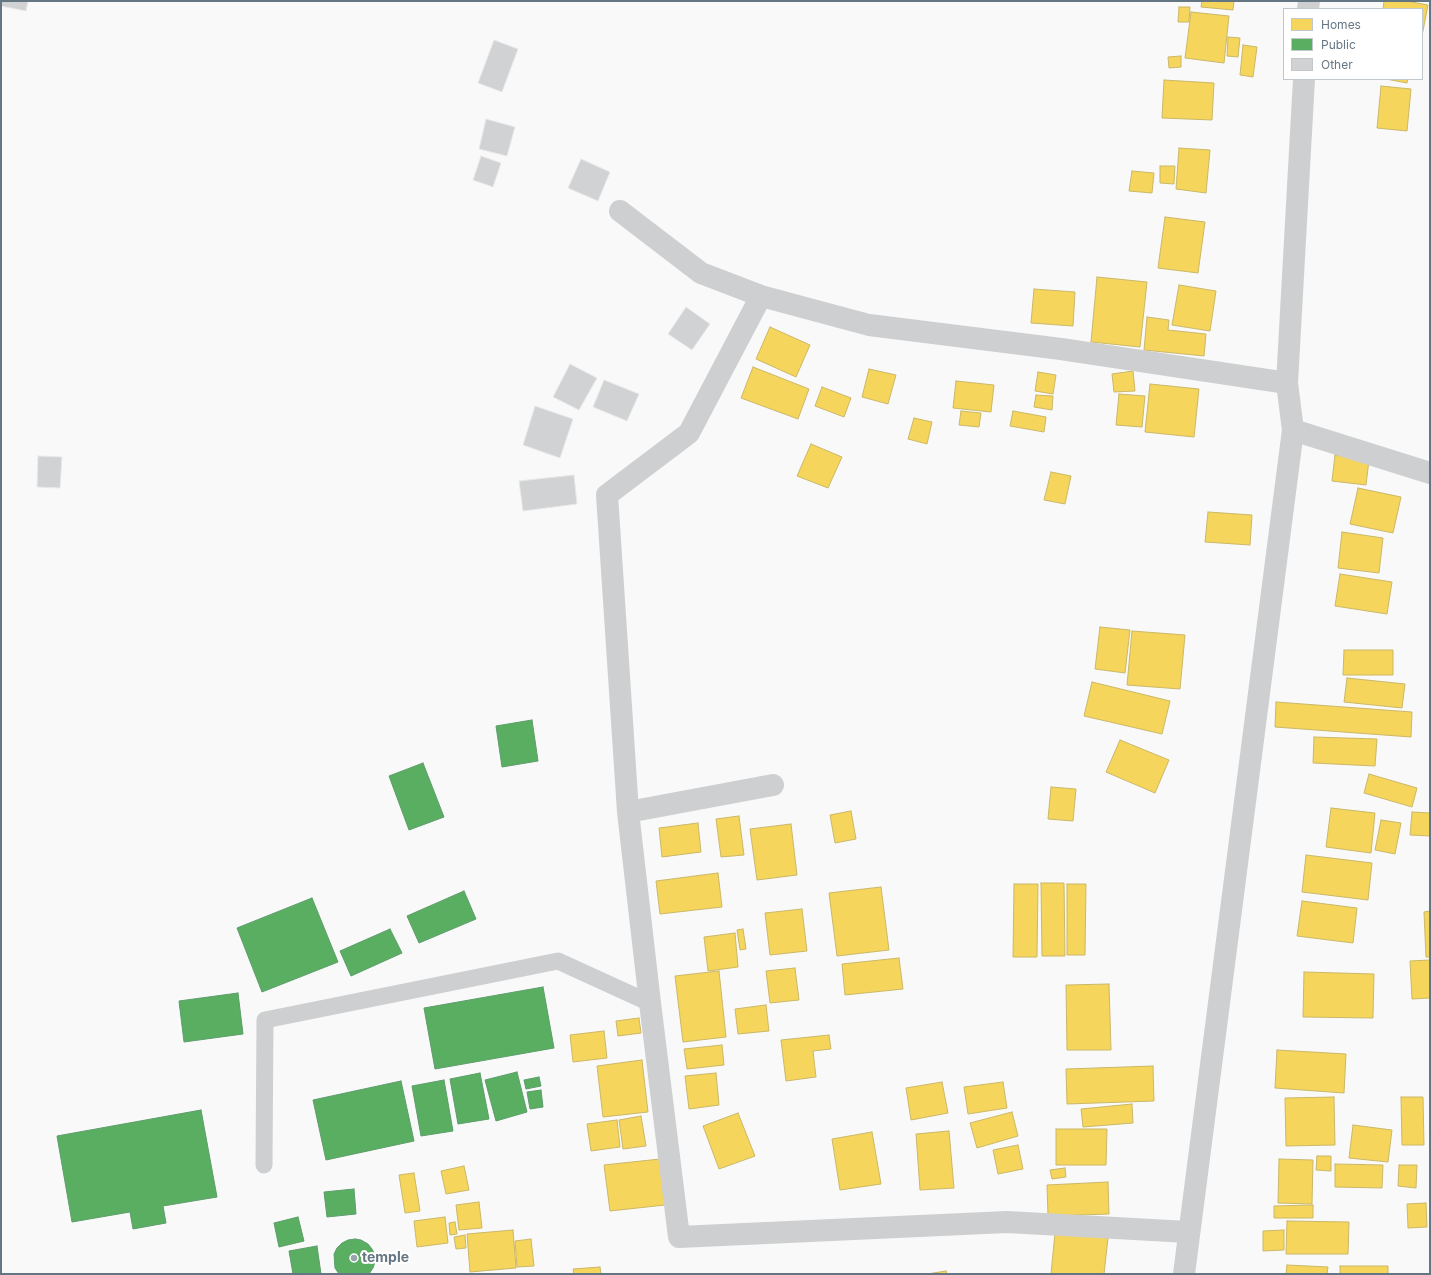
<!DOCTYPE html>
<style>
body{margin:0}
#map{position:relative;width:1431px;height:1275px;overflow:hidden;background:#f9f9f9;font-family:Inter,sans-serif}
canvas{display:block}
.frame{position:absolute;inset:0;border:2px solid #657683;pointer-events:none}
.legend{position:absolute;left:1283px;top:8px;width:140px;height:72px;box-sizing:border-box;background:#fff;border:1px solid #c1c8cd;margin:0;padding:5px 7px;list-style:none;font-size:12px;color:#657683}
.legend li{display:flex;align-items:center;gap:8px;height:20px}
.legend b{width:20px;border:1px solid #c1c8cd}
</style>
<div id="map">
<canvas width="1431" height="1275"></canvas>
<div class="frame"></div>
<ul class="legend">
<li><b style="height:11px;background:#f6d55c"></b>Homes</li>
<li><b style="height:11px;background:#5aae61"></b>Public</li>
<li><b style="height:11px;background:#d0d2d3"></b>Other</li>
</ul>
</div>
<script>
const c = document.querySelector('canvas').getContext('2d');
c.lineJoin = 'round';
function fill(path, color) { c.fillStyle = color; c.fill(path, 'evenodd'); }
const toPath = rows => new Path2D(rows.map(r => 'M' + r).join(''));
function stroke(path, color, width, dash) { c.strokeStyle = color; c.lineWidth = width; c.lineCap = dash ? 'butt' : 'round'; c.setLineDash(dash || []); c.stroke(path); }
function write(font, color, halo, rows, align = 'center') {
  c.font = font + ' Inter,sans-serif'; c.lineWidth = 4; c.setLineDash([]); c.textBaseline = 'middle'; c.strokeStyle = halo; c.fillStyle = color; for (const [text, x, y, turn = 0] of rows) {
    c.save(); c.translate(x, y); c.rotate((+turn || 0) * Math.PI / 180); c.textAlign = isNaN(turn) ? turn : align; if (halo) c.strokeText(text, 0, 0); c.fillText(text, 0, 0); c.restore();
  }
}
const homes = toPath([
 [1202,1,1234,1,1233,10,1201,7,1202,1],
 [1384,1,1406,1,1428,5,1422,36,1422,9,1383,9,1384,1],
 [1179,7,1190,7,1189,22,1178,22,1179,7],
 [1191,12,1229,16,1224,63,1185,58,1191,12],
 [1228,37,1240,38,1238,57,1227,56,1228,37],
 [1243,45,1257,47,1253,77,1240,75,1243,45],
 [1181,56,1181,67,1169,68,1168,57,1181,56],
 [1386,79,1408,79,1407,83,1386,79],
 [1164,80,1214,83,1212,120,1162,118,1164,80],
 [1381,86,1411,89,1407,131,1377,128,1381,86],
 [1179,148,1210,150,1206,193,1176,189,1179,148],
 [1160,166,1175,166,1174,184,1160,183,1160,166],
 [1132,171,1154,173,1152,193,1129,191,1132,171],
 [1165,217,1205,222,1198,273,1158,268,1165,217],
 [1097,277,1147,282,1140,347,1091,342,1097,277],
 [1179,285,1216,291,1210,331,1172,325,1179,285],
 [1034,289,1075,292,1073,326,1031,323,1034,289],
 [1147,317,1169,320,1168,330,1206,334,1204,356,1144,350,1147,317],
 [770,327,810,345,796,377,756,359,770,327],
 [753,367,809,389,798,419,741,398,753,367],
 [869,369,896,375,888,404,862,397,869,369],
 [1133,371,1135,391,1114,392,1112,374,1133,371],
 [1038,372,1056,375,1053,394,1035,391,1038,372],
 [956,381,994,385,991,412,953,408,956,381],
 [1150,384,1199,389,1194,437,1145,432,1150,384],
 [822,387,851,398,844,417,815,406,822,387],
 [1119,394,1145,396,1142,427,1116,425,1119,394],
 [1036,395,1053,396,1052,410,1034,407,1036,395],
 [961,411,981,413,979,427,959,425,961,411],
 [1013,411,1046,417,1044,432,1010,426,1013,411],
 [914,418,932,422,927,444,908,439,914,418],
 [811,444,842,457,828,488,797,476,811,444],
 [1335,455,1369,460,1366,485,1332,481,1335,455],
 [1051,472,1071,476,1065,504,1044,500,1051,472],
 [1358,488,1401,497,1393,533,1350,524,1358,488],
 [1208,512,1252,515,1250,545,1205,542,1208,512],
 [1342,532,1383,538,1379,573,1338,568,1342,532],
 [1340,574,1392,582,1387,614,1335,606,1340,574],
 [1100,627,1130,630,1125,673,1095,669,1100,627],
 [1132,631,1185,635,1180,689,1127,685,1132,631],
 [1344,650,1393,650,1393,675,1343,675,1344,650],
 [1347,678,1405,684,1402,708,1344,702,1347,678],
 [1092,682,1170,701,1162,734,1084,716,1092,682],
 [1276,702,1412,712,1411,737,1275,727,1276,702],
 [1314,737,1377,739,1375,766,1313,763,1314,737],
 [1120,740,1169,760,1155,793,1106,772,1120,740],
 [1369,774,1417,788,1412,807,1364,793,1369,774],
 [1051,787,1076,789,1073,821,1048,819,1051,787],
 [1331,808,1375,813,1371,853,1326,847,1331,808],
 [851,811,856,839,835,843,830,815,851,811],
 [1412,812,1430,813,1430,836,1410,835,1412,812],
 [739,816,744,855,721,857,716,819,739,816],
 [1381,820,1401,823,1395,854,1375,850,1381,820],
 [698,823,701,852,662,857,659,828,698,823],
 [791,824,797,875,757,880,750,829,791,824],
 [1306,855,1372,863,1368,900,1302,892,1306,855],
 [718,873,722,907,660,914,656,881,718,873],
 [1041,883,1064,883,1065,956,1042,956,1041,883],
 [1014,884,1038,884,1037,957,1013,957,1014,884],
 [1067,884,1086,884,1085,955,1067,955,1067,884],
 [881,887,889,950,837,956,829,893,881,887],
 [1302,901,1357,908,1353,943,1297,936,1302,901],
 [802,909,807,951,770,955,765,913,802,909],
 [1430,911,1430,957,1426,957,1424,912,1430,911],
 [743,929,746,949,740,950,737,930,743,929],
 [735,933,738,967,708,971,704,937,735,933],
 [899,958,903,989,845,995,842,964,899,958],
 [1430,960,1430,998,1412,999,1410,961,1430,960],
 [795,968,799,1000,770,1003,766,971,795,968],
 [719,971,726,1037,683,1042,675,976,719,971],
 [1304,972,1374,974,1373,1018,1303,1017,1304,972],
 [1109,984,1111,1050,1067,1050,1066,985,1109,984],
 [766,1005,769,1031,738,1034,735,1009,766,1005],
 [639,1018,641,1033,618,1036,616,1021,639,1018],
 [604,1031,607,1058,573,1062,570,1035,604,1031],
 [829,1035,831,1049,813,1051,816,1077,786,1081,781,1040,829,1035],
 [722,1045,724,1065,687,1069,684,1049,722,1045],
 [1277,1050,1346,1054,1344,1093,1275,1088,1277,1050],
 [642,1060,648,1112,603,1117,597,1066,642,1060],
 [1153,1066,1154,1101,1067,1104,1066,1069,1153,1066],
 [716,1073,719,1105,689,1109,685,1076,716,1073],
 [942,1082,948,1113,911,1120,906,1088,942,1082],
 [1003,1082,1007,1108,968,1114,964,1087,1003,1082],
 [1334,1097,1335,1145,1286,1146,1285,1098,1334,1097],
 [1401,1097,1423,1097,1424,1145,1402,1145,1401,1097],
 [1132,1104,1133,1123,1083,1127,1081,1109,1132,1104],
 [1012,1112,1018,1136,977,1148,970,1123,1012,1112],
 [738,1113,755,1156,719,1169,703,1126,738,1113],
 [641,1116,646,1146,623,1149,619,1120,641,1116],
 [617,1120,620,1147,591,1151,587,1124,617,1120],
 [1353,1125,1392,1130,1388,1162,1349,1158,1353,1125],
 [1056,1129,1107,1129,1106,1165,1056,1165,1056,1129],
 [949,1131,954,1188,920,1190,916,1134,949,1131],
 [872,1132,881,1184,840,1190,832,1139,872,1132],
 [1018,1145,1023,1169,998,1174,993,1150,1018,1145],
 [1317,1156,1331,1156,1331,1171,1316,1170,1317,1156],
 [660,1159,665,1205,610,1211,604,1165,660,1159],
 [1279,1159,1313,1160,1312,1204,1278,1203,1279,1159],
 [1335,1164,1383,1165,1382,1188,1335,1187,1335,1164],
 [1399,1165,1417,1165,1416,1188,1398,1186,1399,1165],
 [464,1166,469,1190,446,1194,441,1171,464,1166],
 [1065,1168,1066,1177,1052,1179,1050,1170,1065,1168],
 [414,1173,420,1211,405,1213,399,1175,414,1173],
 [1108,1182,1109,1214,1048,1216,1047,1185,1108,1182],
 [479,1202,482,1228,459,1230,456,1205,479,1202],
 [1426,1203,1427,1227,1408,1228,1407,1204,1426,1203],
 [1313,1205,1313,1218,1274,1218,1274,1206,1313,1205],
 [445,1217,448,1243,417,1247,414,1221,445,1217],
 [1287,1221,1349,1222,1348,1254,1286,1254,1287,1221],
 [455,1222,457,1234,450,1235,449,1223,455,1222],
 [513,1230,516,1268,470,1272,467,1234,513,1230],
 [1284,1230,1284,1250,1263,1251,1263,1231,1284,1230],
 [1055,1233,1108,1238,1104,1274,1051,1274,1055,1233],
 [465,1235,466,1248,456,1249,454,1237,465,1235],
 [531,1239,534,1266,517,1267,515,1241,531,1239],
 [1287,1265,1328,1267,1327,1274,1286,1274,1287,1265],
 [1340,1266,1388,1266,1388,1274,1340,1274,1340,1266],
 [600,1267,601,1274,574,1274,573,1269,600,1267],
 [946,1271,947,1274,927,1274,946,1271]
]);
fill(homes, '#f6d55c');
stroke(homes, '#cab868', 1);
const public = toPath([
 [532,720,538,761,502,767,496,726,532,720],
 [423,763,444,817,409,830,389,776,423,763],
 [464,891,476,919,419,943,407,916,464,891],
 [312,898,338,962,262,992,237,928,312,898],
 [390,929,402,953,351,976,340,951,390,929],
 [543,987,554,1048,435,1069,424,1008,543,987],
 [238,993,243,1034,184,1042,179,1001,238,993],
 [517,1072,527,1112,496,1121,485,1080,517,1072],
 [480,1073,489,1119,458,1124,450,1079,480,1073],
 [539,1077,541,1086,526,1089,524,1080,539,1077],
 [444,1080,453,1131,421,1136,412,1086,444,1080],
 [401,1081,414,1141,326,1160,313,1100,401,1081],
 [541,1090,543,1107,530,1109,527,1092,541,1090],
 [201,1110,217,1197,163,1206,166,1223,133,1229,130,1212,72,1222,57,1136,201,1110],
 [354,1189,356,1214,327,1217,324,1192,354,1189],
 [298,1217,304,1241,279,1247,274,1223,298,1217],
 [355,1239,361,1240,368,1244,372,1249,375,1255,375,1262,373,1268,369,1274,339,1274,335,1268,334,1254,337,1248,342,1243,348,1240,355,1239],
 [317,1246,321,1274,293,1274,289,1251,317,1246]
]);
fill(public, '#5aae61');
stroke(public, '#5d9d6b', 1);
const building = toPath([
 [1,1,28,1,26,11,1,6,1,1],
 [494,40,518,49,502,92,478,83,494,40],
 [486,119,515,127,507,156,479,149,486,119],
 [481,156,501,163,493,187,473,180,481,156],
 [581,159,610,172,598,201,568,188,581,159],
 [686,307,710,324,692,350,668,334,686,307],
 [570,364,597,378,579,410,553,397,570,364],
 [604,380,639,394,627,421,593,407,604,380],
 [535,406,573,419,560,458,523,445,535,406],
 [38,456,62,457,60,488,37,487,38,456],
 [574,475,577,504,523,511,519,481,574,475]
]);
fill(building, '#d0d2d3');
stroke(building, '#e8e8e8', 1);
stroke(toPath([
 [264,1165,265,1020,558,961,650,1003]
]), '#cecfd0', 17);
stroke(toPath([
 [620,211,701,273,761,296,869,325,1061,349,1287,383],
 [761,296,689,433,607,495,628,812,650,1003,679,1237,1007,1222,1188,1232],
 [1293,430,1430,473],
 [628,812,773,785]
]), '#cecfd0', 22);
stroke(toPath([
 [1308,9,1309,1],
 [1184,1274,1293,430,1287,383,1304,79]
]), '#cecfd0', 22);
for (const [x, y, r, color] of [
 [354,1258,4,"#99a4ac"]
]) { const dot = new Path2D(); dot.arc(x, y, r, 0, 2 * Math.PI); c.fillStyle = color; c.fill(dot); stroke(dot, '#fff', 1.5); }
write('bold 14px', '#657683', '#fff', [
 ["temple",362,1258]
], 'left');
</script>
